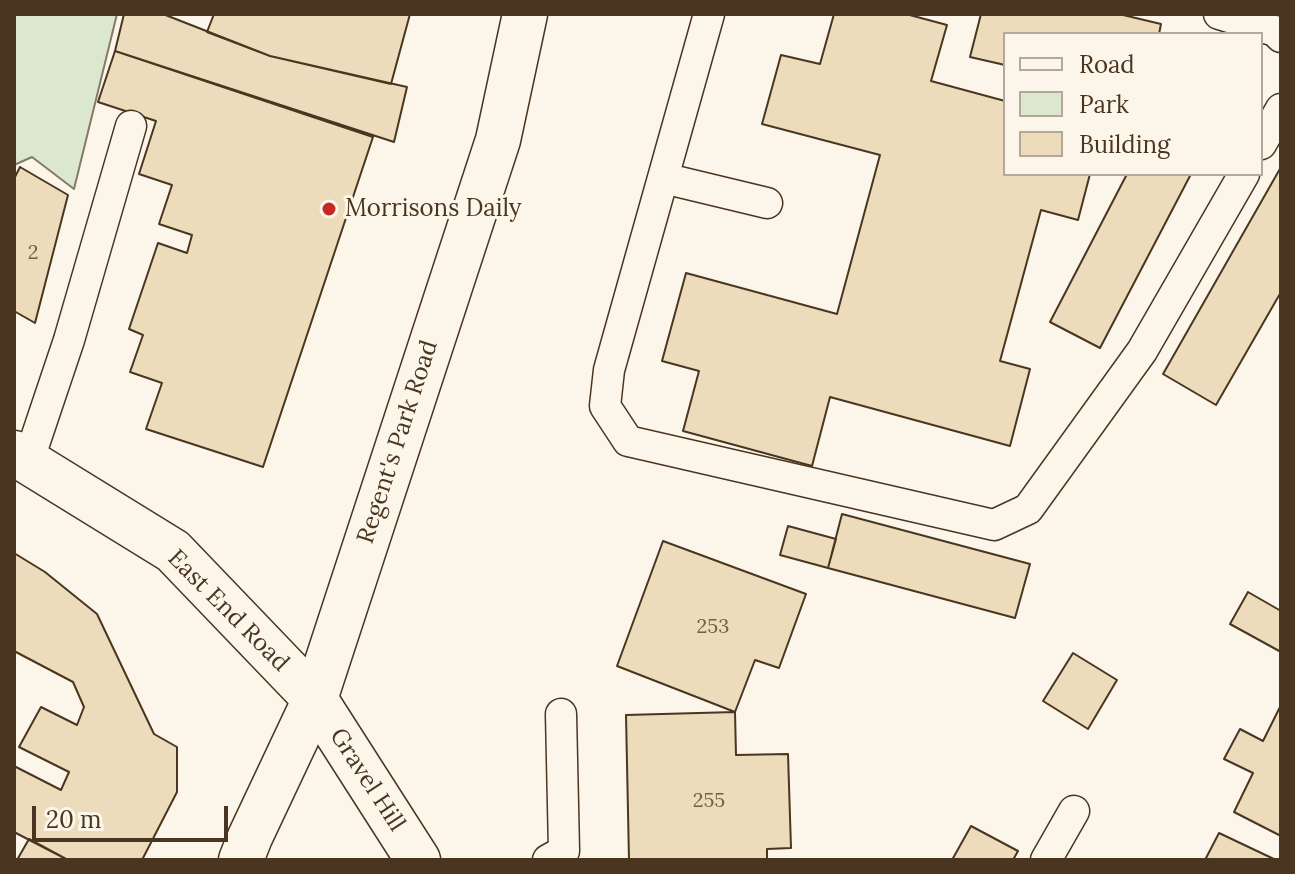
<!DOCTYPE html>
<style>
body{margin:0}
#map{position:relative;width:1295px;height:874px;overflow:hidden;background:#fbf6e9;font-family:Lora,serif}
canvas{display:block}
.frame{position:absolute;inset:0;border:16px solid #4a3520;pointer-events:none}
.legend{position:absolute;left:1003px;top:32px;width:260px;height:144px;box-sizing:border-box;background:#fbf6e9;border:2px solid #b4a999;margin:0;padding:10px 14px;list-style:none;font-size:24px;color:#4a3520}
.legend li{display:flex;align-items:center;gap:16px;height:40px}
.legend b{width:40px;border:2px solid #b4a999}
.scale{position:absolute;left:32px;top:806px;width:196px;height:36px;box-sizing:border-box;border:4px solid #4a3520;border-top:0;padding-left:10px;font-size:24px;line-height:28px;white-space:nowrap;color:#4a3520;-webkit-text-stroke:6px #fbf6e9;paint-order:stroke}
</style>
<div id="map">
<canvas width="1295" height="874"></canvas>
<div class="frame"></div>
<ul class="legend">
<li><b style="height:10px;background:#fbf6e9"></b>Road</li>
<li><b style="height:22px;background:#dce7d0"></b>Park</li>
<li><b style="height:22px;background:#ecdcbc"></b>Building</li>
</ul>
<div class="scale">20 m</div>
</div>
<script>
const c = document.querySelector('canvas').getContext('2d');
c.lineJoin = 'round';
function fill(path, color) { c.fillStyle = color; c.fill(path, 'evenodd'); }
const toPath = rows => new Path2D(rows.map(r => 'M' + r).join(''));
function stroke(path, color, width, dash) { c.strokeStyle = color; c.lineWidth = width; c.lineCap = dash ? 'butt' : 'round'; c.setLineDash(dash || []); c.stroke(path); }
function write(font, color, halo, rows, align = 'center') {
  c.font = font + ' Lora,serif'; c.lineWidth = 6; c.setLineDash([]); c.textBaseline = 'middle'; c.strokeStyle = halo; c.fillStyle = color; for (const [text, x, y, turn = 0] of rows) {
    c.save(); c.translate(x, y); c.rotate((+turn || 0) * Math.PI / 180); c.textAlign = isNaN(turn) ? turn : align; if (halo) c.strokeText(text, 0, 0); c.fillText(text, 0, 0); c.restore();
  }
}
const green = toPath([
 [14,14,117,14,74,189,32,157,14,165,14,14]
]);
fill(green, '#dce7d0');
stroke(green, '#887966', 2);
const building = toPath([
 [124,14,163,14,270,56,407,87,394,142,115,51,124,14],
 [214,14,410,14,391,84,270,56,207,32,214,14],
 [834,14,906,14,947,25,931,81,1005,101,1005,174,1090,174,1078,220,1041,210,1000,361,1030,369,1010,446,830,397,812,466,683,431,699,371,662,361,686,273,837,314,880,155,762,124,781,55,820,64,834,14],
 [981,14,1119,14,1161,24,1159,34,1005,34,1005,65,970,57,981,14],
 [115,51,373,137,263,467,146,429,162,383,130,372,143,335,129,329,158,243,187,253,192,235,159,224,172,185,139,174,156,121,98,102,115,51],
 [20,167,68,195,35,323,14,311,14,179,20,167],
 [1281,167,1281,292,1216,405,1163,374,1281,167],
 [1127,174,1191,174,1100,348,1050,322,1127,174],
 [842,514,1030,564,1015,618,828,568,842,514],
 [788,526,836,539,828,568,780,555,788,526],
 [663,541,806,594,779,668,755,660,735,712,617,666,663,541],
 [14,553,45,572,97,614,154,734,177,747,177,792,142,860,68,860,14,832,14,766,61,790,69,772,19,747,41,707,77,725,84,707,73,682,14,651,14,553],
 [1248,592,1281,611,1281,652,1230,624,1248,592],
 [1073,653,1117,680,1088,729,1043,701,1073,653],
 [1281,705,1281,836,1234,812,1253,773,1224,759,1240,729,1263,741,1281,705],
 [735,712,736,755,788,754,791,848,767,849,767,860,629,860,626,715,735,712],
 [971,826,1018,851,1013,860,952,860,971,826],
 [1219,833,1276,860,1205,860,1219,833],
 [29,839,68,860,17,860,29,839]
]);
fill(building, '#ecdcbc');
stroke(building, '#4a3520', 2);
const service = toPath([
 [709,14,609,370,605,406,628,441,994,525,1028,509,1142,351,1244,174],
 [1219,14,1275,31,1281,37],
 [1261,144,1281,109],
 [663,178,767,203],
 [28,462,69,340,131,126],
 [548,860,564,851,561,714],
 [1046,860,1074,811]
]);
const primary = toPath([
 [14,453,173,551,315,699,418,860],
 [241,860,250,837,315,699,498,140,525,14]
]);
stroke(service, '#4a3520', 33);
stroke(primary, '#4a3520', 47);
stroke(service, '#fbf6e9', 30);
stroke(primary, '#fbf6e9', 44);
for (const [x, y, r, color] of [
 [329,209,8,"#c62828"]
]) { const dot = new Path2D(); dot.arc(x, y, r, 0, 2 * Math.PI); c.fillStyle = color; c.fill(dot); stroke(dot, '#fbf6e9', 3); }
write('20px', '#725f47', null, [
 ["2",33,253],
 ["253",713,627],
 ["255",709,801]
]);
write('24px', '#4a3520', '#fbf6e9', [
 ["Morrisons Daily",345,209]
], 'left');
write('24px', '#4a3520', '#fbf6e9', [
 ["Regent's Park Road",398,442,-72],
 ["East End Road",228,611,45],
 ["Gravel Hill",367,780,57]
]);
</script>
